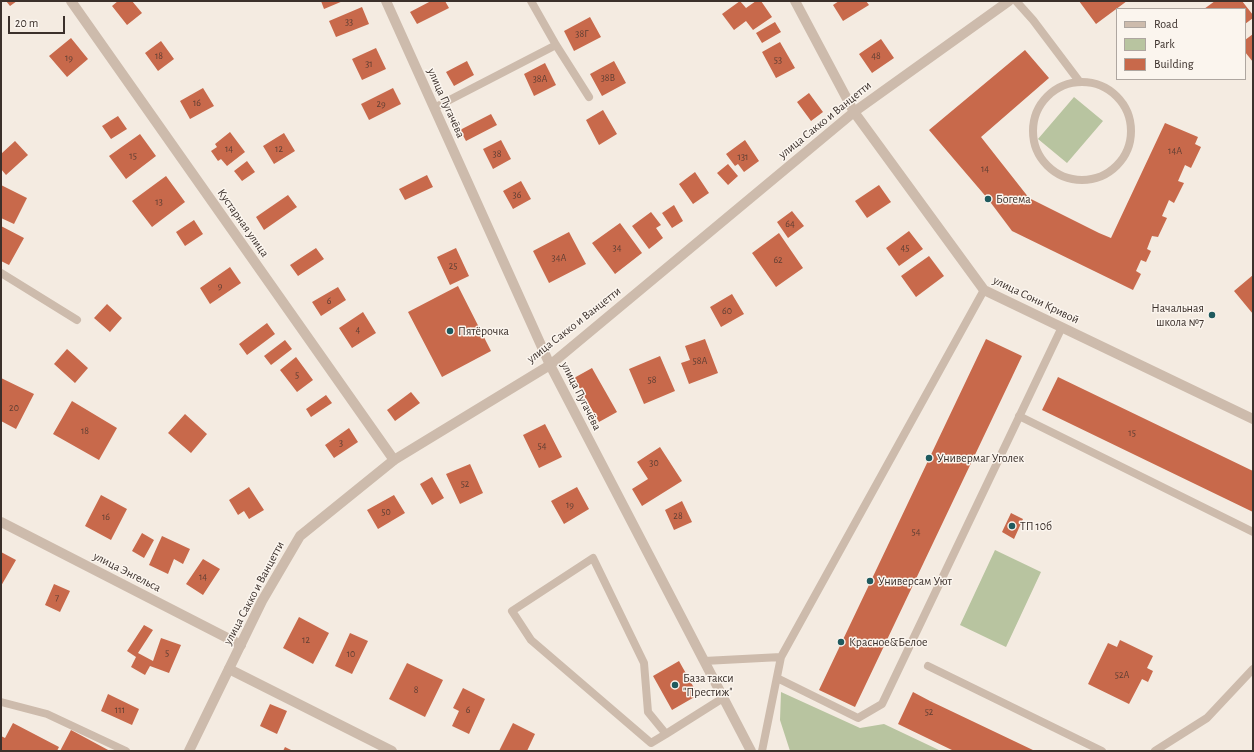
<!DOCTYPE html>
<meta charset="utf-8">
<style>
body{margin:0}
#map{position:relative;width:1254px;height:752px;overflow:hidden;background:#f4ebe1;font-family:"Alegreya Sans",sans-serif}
canvas{display:block}
.frame{position:absolute;inset:0;border:2px solid #3b302b;pointer-events:none}
.legend{position:absolute;left:1116px;top:8px;width:130px;height:72px;box-sizing:border-box;background:#fbf5ee;border:1px solid #aea6a0;margin:0;padding:5px 7px;list-style:none;font-size:12px;color:#3b302b}
.legend li{display:flex;align-items:center;gap:8px;height:20px}
.legend b{width:20px;border:1px solid #aea6a0}
.scale{position:absolute;left:8px;top:16px;width:57px;height:18px;box-sizing:border-box;border:2px solid #3b302b;border-top:0;padding-left:5px;font-size:12px;line-height:14px;white-space:nowrap;color:#3b302b;-webkit-text-stroke:3px #fbf5ee;paint-order:stroke}
</style>
<div id="map">
<canvas width="1254" height="752"></canvas>
<div class="frame"></div>
<ul class="legend">
<li><b style="height:5px;background:#cdbbac"></b>Road</li>
<li><b style="height:11px;background:#b8c4a0"></b>Park</li>
<li><b style="height:11px;background:#c8694b"></b>Building</li>
</ul>
<div class="scale">20 m</div>
</div>
<script>
const c = document.querySelector('canvas').getContext('2d');
c.lineJoin = 'round';
function fill(path, color) { c.fillStyle = color; c.fill(path, 'evenodd'); }
const toPath = rows => new Path2D(rows.map(r => 'M' + r).join(''));
function stroke(path, color, width, dash) { c.strokeStyle = color; c.lineWidth = width; c.lineCap = dash ? 'butt' : 'round'; c.setLineDash(dash || []); c.stroke(path); }
function write(font, color, halo, rows, align = 'center') {
  c.font = font + ' "Alegreya Sans",sans-serif'; c.lineWidth = 3; c.setLineDash([]); c.textBaseline = 'middle'; c.strokeStyle = halo; c.fillStyle = color; for (const [text, x, y, turn = 0] of rows) {
    c.save(); c.translate(x, y); c.rotate((+turn || 0) * Math.PI / 180); c.textAlign = isNaN(turn) ? turn : align; if (halo) c.strokeText(text, 0, 0); c.fillText(text, 0, 0); c.restore();
  }
}
fill(toPath([
 [1074,97,1103,121,1067,163,1038,139],
 [995,550,1041,572,1006,647,960,625],
 [781,692,860,728,884,724,941,751,790,751,780,720]
]), '#b8c4a0');
fill(toPath([
 [6,1,17,1,10,6],
 [118,1,132,1,142,13,127,25,112,6],
 [321,1,343,1,324,9],
 [431,1,445,1,449,8,417,24,410,12],
 [740,1,746,8,756,1,761,1,772,17,753,30,746,21,734,30,722,14],
 [839,1,866,1,869,5,843,21,833,5],
 [1079,1,1127,1,1096,24],
 [1215,1,1242,1,1253,15,1253,18,1245,24,1245,9,1204,9],
 [362,7,369,24,336,37,329,21],
 [590,17,601,37,574,51,564,31],
 [775,22,781,32,762,43,756,33],
 [1253,34,1253,62,1245,52,1245,40],
 [71,38,88,59,67,77,49,56],
 [881,39,894,58,872,73,859,54],
 [161,41,174,59,158,71,145,53],
 [780,42,795,68,776,78,762,52],
 [376,48,386,69,362,80,352,59],
 [1025,50,1049,78,981,137,1029,198,1099,233,1111,238,1165,123,1198,137,1195,144,1201,147,1191,168,1185,165,1178,181,1184,183,1174,203,1169,200,1162,216,1167,218,1158,237,1152,236,1147,249,1151,251,1146,262,1141,260,1136,271,1141,274,1133,290,1012,231,988,199,929,130],
 [467,61,474,75,454,86,446,72],
 [614,61,626,83,602,96,590,74],
 [545,63,556,85,534,96,524,74],
 [203,88,214,106,190,119,180,101],
 [393,88,401,104,369,120,361,104],
 [809,93,823,112,811,121,797,102],
 [603,110,617,134,599,145,586,120],
 [491,114,497,125,466,141,460,130],
 [118,116,127,129,111,139,102,126],
 [230,132,245,152,227,166,221,159,218,161,211,151,217,147,215,144],
 [284,133,295,151,274,164,263,146],
 [140,134,156,156,126,179,109,156],
 [501,140,511,159,493,169,483,149],
 [745,140,759,161,744,172,738,164,735,166,726,154],
 [15,141,28,155,6,175,1,169,1,154],
 [247,161,255,172,242,181,234,171],
 [728,164,738,176,728,185,717,173],
 [695,172,709,193,693,204,679,184],
 [427,175,433,187,405,200,399,189],
 [166,176,185,202,152,227,132,201],
 [521,181,531,199,513,209,503,191],
 [1,185,27,198,14,224,1,218],
 [879,185,891,202,867,218,855,201],
 [288,195,297,207,264,230,256,217],
 [674,205,683,221,672,228,662,213],
 [792,211,804,226,788,238,777,222],
 [651,212,661,225,656,228,663,238,649,249,632,226],
 [194,220,203,234,185,246,176,232],
 [620,223,642,253,615,274,592,243],
 [1,226,24,238,9,265,1,261],
 [909,231,923,249,899,266,886,248],
 [569,232,586,264,549,283,533,251],
 [779,233,803,268,776,287,752,253],
 [316,248,324,259,298,276,290,265],
 [456,248,469,276,450,285,437,257],
 [929,256,944,276,916,297,901,276],
 [230,267,241,283,210,304,200,288],
 [1253,275,1253,314,1234,291],
 [458,286,491,351,442,377,408,312],
 [338,287,346,300,321,316,312,302],
 [732,294,744,314,721,327,710,307],
 [107,304,122,318,110,332,94,318],
 [363,312,376,333,352,348,339,328],
 [267,323,275,334,247,355,239,344],
 [705,339,718,373,689,384,681,363,690,360,685,346],
 [986,339,1022,356,855,707,819,690],
 [285,340,292,349,271,365,264,356],
 [67,349,88,368,75,383,54,364],
 [660,356,675,391,644,404,629,369],
 [296,357,313,380,297,392,280,370],
 [592,368,617,412,599,422,574,378],
 [1058,377,1253,471,1253,512,1042,410],
 [1,378,34,394,16,429,1,421],
 [411,392,420,403,395,421,387,410],
 [326,395,332,403,311,417,306,409],
 [72,401,117,428,99,460,53,434],
 [185,414,207,434,191,453,168,433],
 [545,424,562,457,539,468,523,435],
 [349,428,358,442,334,458,325,445],
 [660,447,682,481,642,506,632,489,648,479,637,462],
 [470,464,483,493,460,504,446,474],
 [432,477,444,498,432,505,420,484],
 [249,487,264,510,249,519,244,511,238,515,229,500],
 [577,487,589,509,564,524,551,501],
 [101,495,127,509,111,540,85,526],
 [394,495,405,513,378,529,367,510],
 [682,501,692,522,674,530,665,510],
 [1011,513,1023,519,1014,539,1002,532],
 [142,533,154,540,144,558,132,551],
 [162,536,190,549,183,564,174,559,168,574,149,565],
 [1,552,16,560,1,586],
 [203,559,220,569,203,595,186,584],
 [54,584,70,591,60,612,45,605],
 [299,617,329,633,313,664,283,648],
 [144,625,153,630,138,653,153,661,161,638,181,645,169,673,150,666,145,675,131,667,136,657,127,651],
 [350,633,368,641,352,674,335,666],
 [1120,640,1153,656,1147,668,1153,671,1148,682,1142,679,1129,704,1088,684,1108,643,1117,647],
 [679,661,698,695,672,710,653,676],
 [407,663,443,680,425,717,389,699],
 [463,688,485,699,469,734,452,726,459,711,453,708],
 [913,692,930,701,1035,751,954,751,898,724],
 [108,694,139,709,132,725,101,711],
 [270,704,287,711,277,734,260,726],
 [13,723,59,747,57,751,1,751,1,736,5,738],
 [513,723,535,734,527,751,499,751],
 [71,730,110,751,60,751],
 [285,747,293,751,283,751]
]), '#c8694b');
stroke(toPath([
 [531,1,556,45,589,97],
 [1016,1,1033,20,1079,81],
 '1033 131a49 49 0 1 1 98 0a49 49 0 1 1-98 0Z',
 [434,108,556,45],
 [1,273,77,320],
 [1019,416,1253,532],
 [704,661,781,657],
 [928,666,1102,751],
 [777,678,858,718,882,704,1062,327],
 [1,702,47,714,126,751],
 [666,734,648,712,644,663,593,558,512,611,531,640,651,743,666,734,723,698],
 [762,751,781,657,984,290],
 [1155,751,1207,718,1253,669]
]), '#cdbbac', 8);
stroke(toPath([
 [71,1,394,460],
 [386,1,550,365,751,751],
 [795,1,854,112,984,290,1253,419],
 [1,522,241,645],
 [229,669,392,751]
]), '#cdbbac', 10);
stroke(toPath([
 [189,751,262,601,300,536,394,460,550,365,854,112,1009,1]
]), '#cdbbac', 10);
for (const [x, y, r, color] of [
 [988,199,4,"#1f5a5e"],
 [1212,315,4,"#1f5a5e"],
 [450,331,4,"#1f5a5e"],
 [929,458,4,"#1f5a5e"],
 [1012,526,4,"#1f5a5e"],
 [870,581,4,"#1f5a5e"],
 [841,642,4,"#1f5a5e"],
 [675,685,4,"#1f5a5e"]
]) { const dot = new Path2D(); dot.arc(x, y, r, 0, 2 * Math.PI); c.fillStyle = color; c.fill(dot); stroke(dot, '#fbf5ee', 1.5); }
write('10px', '#5e3e33', null, [
 ["33",349,22],
 ["38Г",582,34],
 ["18",159,56],
 ["48",876,56],
 ["19",69,58],
 ["53",778,60],
 ["31",369,64],
 ["38В",608,78],
 ["38А",540,79],
 ["16",197,103],
 ["29",381,104],
 ["14",229,149],
 ["12",279,149],
 ["14А",1175,151],
 ["38",497,154],
 ["15",133,156],
 ["131",743,157],
 ["14",985,169],
 ["36",517,195],
 ["13",159,202],
 ["64",790,224],
 ["34",617,248],
 ["45",905,248],
 ["34А",559,258],
 ["62",778,260],
 ["25",453,266],
 ["9",220,286],
 ["6",329,301],
 ["60",727,311],
 ["4",358,330],
 ["58А",700,361],
 ["5",297,375],
 ["58",652,380],
 ["20",14,408],
 ["18",85,431],
 ["15",1132,433],
 ["3",341,443],
 ["54",542,446],
 ["30",654,463],
 ["52",465,484],
 ["19",570,505],
 ["50",386,512],
 ["28",678,516],
 ["16",106,517],
 ["54",916,532],
 ["14",203,577],
 ["7",57,598],
 ["12",306,640],
 ["5",167,653],
 ["10",351,654],
 ["52А",1122,675],
 ["8",416,690],
 ["111",120,710],
 ["6",468,710],
 ["52",929,712]
]);
write('12px', '#3b302b', '#fbf5ee', [
 ["улица Пугачёва",446,103,66],
 ["улица Сакко и Ванцетти",825,120,-39],
 ["Кустарная улица",243,223,55],
 ["улица Сони Кривой",1036,300,26],
 ["улица Сакко и Ванцетти",574,325,-38],
 ["улица Пугачёва",581,396,63],
 ["улица Энгельса",127,572,27],
 ["улица Сакко и Ванцетти",254,593,-62]
]);
write('12px', '#3b302b', '#fbf5ee', [
 ["Богема",996,199],
 ["Начальная",1204,308,"right"],
 ["школа №7",1204,322,"right"],
 ["Пятёрочка",458,331],
 ["Универмаг Уголек",937,458],
 ["ТП 10б",1020,526],
 ["Универсам Уют",878,581],
 ["Красное&Белое",849,642],
 ["База такси",683,678],
 ["\"Престиж\"",683,692]
], 'left');
</script>
